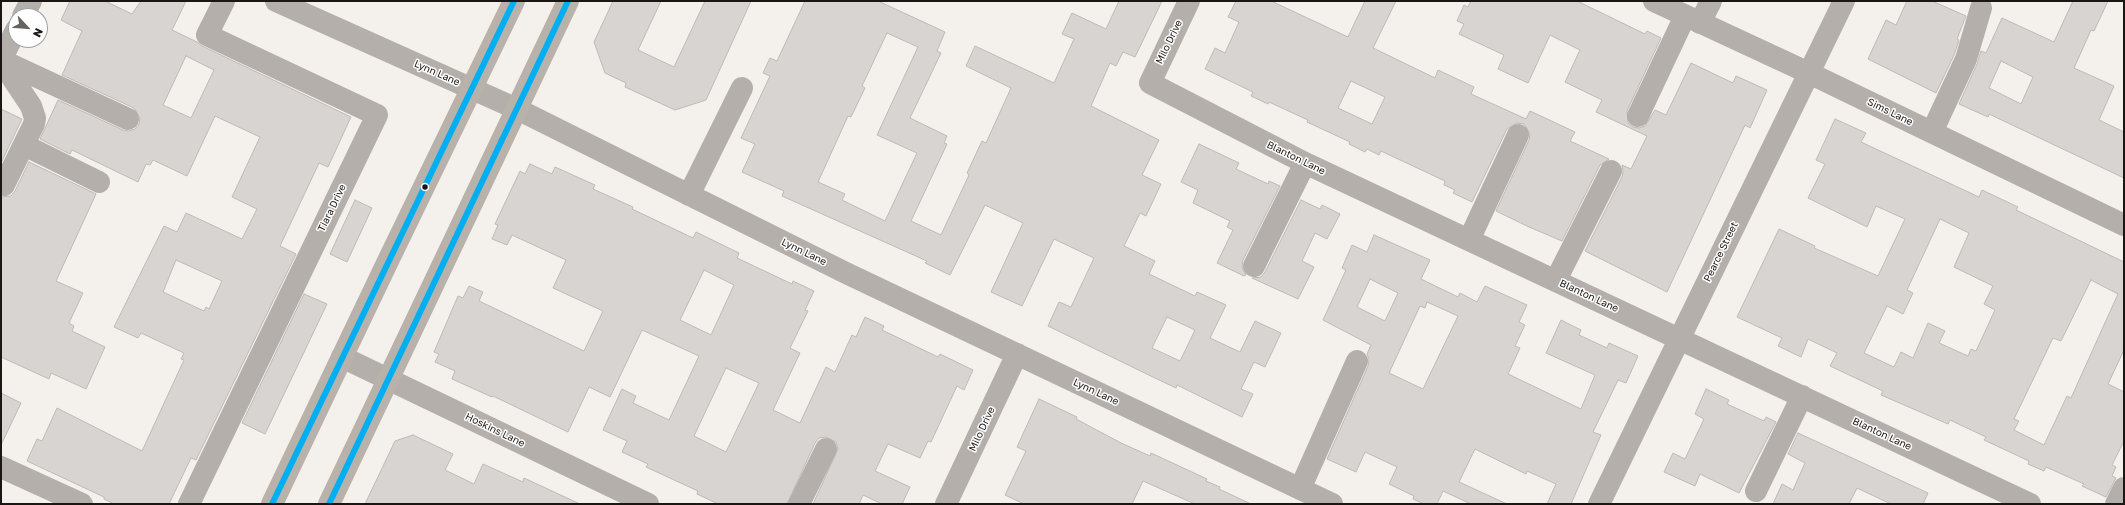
<!DOCTYPE html>
<style>
body{margin:0}
#map{position:relative;width:2125px;height:505px;overflow:hidden;background:#f4f0ec;font-family:"Golos Text",sans-serif}
canvas{display:block}
.frame{position:absolute;inset:0;border:2px solid #191614;pointer-events:none}
.north{position:absolute;left:8px;top:8px;width:40px;height:40px;box-sizing:border-box;background:#fefefe;border:1px solid #a2a1a0;border-radius:50%;rotate:116deg;font-size:11px;font-weight:700;line-height:16px;text-align:center;color:#191614}
.north::after{content:'';display:block;margin:auto;width:14px;height:18px;background:#666260;clip-path:polygon(50% 0,100% 100%,50% 72%,0 100%)}
</style>
<div id="map">
<canvas width="2125" height="505"></canvas>
<div class="frame"></div>
<div class="north">N</div>
</div>
<script>
const c = document.querySelector('canvas').getContext('2d');
c.lineJoin = 'round';
function fill(path, color) { c.fillStyle = color; c.fill(path, 'evenodd'); }
const toPath = rows => new Path2D(rows.map(r => 'M' + r).join(''));
function stroke(path, color, width, dash) { c.strokeStyle = color; c.lineWidth = width; c.lineCap = dash ? 'butt' : 'round'; c.setLineDash(dash || []); c.stroke(path); }
function write(font, color, halo, rows, align = 'center') {
  c.font = font + ' "Golos Text",sans-serif'; c.lineWidth = 3; c.setLineDash([]); c.textBaseline = 'middle'; c.strokeStyle = halo; c.fillStyle = color; for (const [text, x, y, turn = 0] of rows) {
    c.save(); c.translate(x, y); c.rotate((+turn || 0) * Math.PI / 180); c.textAlign = isNaN(turn) ? turn : align; if (halo) c.strokeText(text, 0, 0); c.fillText(text, 0, 0); c.restore();
  }
}
const building = toPath([
 [70,1,105,1,132,14,141,1,186,1,172,30,197,42,202,46,351,117,328,167,319,163,280,246,296,254,196,460,191,458,169,504,114,504,104,499,104,497,27,461,37,439,42,441,57,408,142,451,184,360,181,359,184,353,141,333,138,338,114,327,164,226,177,232,186,213,242,239,257,209,232,197,260,137,215,116,187,176,153,160,150,165,146,164,138,182,72,150,70,154,40,139,58,100,123,130,129,131,135,129,139,124,140,118,134,108,62,75,82,31,61,20,70,1],
 [186,56,214,70,191,118,163,105,186,56],
 [176,260,222,281,209,309,206,307,204,311,163,292,176,260],
 [613,1,661,1,638,50,674,67,705,1,751,1,706,100,675,110,625,87,626,83,605,73,594,42,613,1],
 [805,1,878,1,945,32,937,51,941,53,910,118,947,136,944,143,947,144,911,221,941,235,969,175,967,173,982,141,986,143,1011,88,966,66,975,46,1054,83,1074,39,1062,34,1072,13,1106,29,1119,1,1162,1,1135,57,1123,52,1116,66,1110,63,1091,106,1159,140,1142,175,1161,184,1146,216,1140,213,1124,246,1155,261,1149,274,1195,296,1197,292,1226,305,1210,338,1240,352,1255,321,1281,333,1265,367,1254,362,1241,389,1253,394,1242,417,1177,385,1176,388,1157,379,1048,326,1059,302,1071,307,1094,258,1054,239,1022,306,991,292,1023,223,985,205,950,275,925,263,927,261,782,196,784,191,742,172,755,144,741,138,770,76,763,73,770,58,777,61,805,1],
 [887,33,918,47,877,135,917,153,885,221,842,200,845,194,818,182,848,116,851,117,865,88,862,86,887,33],
 [1167,317,1195,330,1180,361,1152,348,1167,317],
 [1236,1,1271,1,1348,37,1365,1,1396,1,1373,48,1435,78,1438,70,1474,87,1471,94,1526,119,1530,111,1575,132,1570,141,1609,159,1600,165,1562,241,1529,227,1496,211,1529,140,1530,134,1524,124,1517,123,1507,129,1472,202,1453,193,1455,190,1444,185,1445,181,1381,151,1379,155,1367,149,1365,152,1349,144,1350,142,1307,122,1308,120,1269,102,1268,104,1251,96,1253,92,1205,69,1215,48,1225,53,1239,22,1228,17,1236,1],
 [1351,81,1385,97,1372,124,1338,108,1351,81],
 [1471,1,1577,1,1645,34,1647,31,1661,38,1627,111,1628,123,1633,127,1639,128,1645,126,1655,110,1666,115,1691,63,1733,83,1736,76,1767,90,1750,128,1745,125,1667,292,1585,251,1622,177,1623,171,1622,165,1631,169,1647,136,1596,112,1602,100,1565,82,1580,50,1550,35,1528,83,1498,69,1504,55,1459,34,1464,24,1457,21,1464,5,1468,7,1471,1],
 [1907,1,1932,1,1966,16,1957,39,1959,40,1954,55,1936,93,1868,59,1886,20,1896,25,1907,1],
 [2073,1,2108,1,2094,31,2091,30,2074,68,2114,86,2099,120,2124,132,2124,178,1989,114,1988,117,1959,104,1977,64,1981,51,1986,53,2002,18,2054,42,2073,1],
 [2001,61,2033,77,2021,104,1989,88,2001,61],
 [1,109,22,119,1,163,1,109],
 [1835,119,1866,133,1861,142,1979,197,1982,190,2018,207,2016,210,2124,262,2124,350,2108,384,2124,392,2124,441,2112,465,2116,467,2112,476,2116,478,2106,497,2082,486,2084,484,2046,467,2044,471,2028,464,2029,461,1984,440,1986,437,1950,420,1948,424,1881,395,1883,391,1830,366,1837,353,1808,339,1801,357,1778,346,1782,338,1737,317,1779,229,1815,246,1814,248,1878,276,1905,219,1876,206,1867,227,1808,198,1825,164,1816,160,1835,119],
 [1940,219,1969,233,1954,267,1993,286,1984,304,1995,310,1976,351,1971,349,1968,356,1939,343,1945,331,1928,323,1913,358,1901,352,1894,367,1864,353,1887,306,1903,314,1913,293,1907,290,1940,219],
 [2091,280,2118,294,2071,398,2067,396,2044,445,2014,430,2019,421,2014,419,2053,338,2061,341,2091,280],
 [1199,144,1239,163,1236,169,1268,184,1269,181,1280,186,1243,260,1242,267,1246,275,1244,276,1217,263,1233,230,1227,227,1230,221,1193,203,1198,190,1181,182,1199,144],
 [29,162,96,194,56,281,83,293,69,323,74,326,72,331,105,347,86,389,51,373,49,379,1,357,1,197,11,196,15,191,29,162],
 [530,164,552,174,555,167,595,185,593,189,633,207,632,209,693,238,696,232,739,253,737,258,792,284,793,281,814,291,805,310,808,311,790,348,800,353,773,410,800,423,826,367,835,372,852,335,856,337,865,317,884,326,882,330,938,357,940,354,973,370,964,390,957,386,931,442,928,441,920,458,888,444,875,471,910,487,902,504,882,504,863,495,859,504,813,504,838,449,836,442,826,437,819,438,815,443,787,504,718,504,697,494,698,491,646,467,648,464,622,452,627,441,603,430,622,389,636,396,633,403,669,420,699,356,642,330,610,397,589,387,568,432,493,396,492,397,452,379,455,371,435,362,439,354,434,352,458,296,463,298,469,286,483,292,479,301,584,351,603,311,553,288,566,260,512,235,507,245,492,239,498,225,495,224,520,171,525,174,530,164],
 [704,270,734,285,711,335,680,320,704,270],
 [726,368,759,383,726,452,694,436,726,368],
 [355,200,372,208,347,262,330,254,355,200],
 [1301,200,1320,209,1322,205,1340,214,1327,239,1315,233,1302,261,1314,267,1298,299,1252,278,1261,277,1265,272,1301,200],
 [1374,235,1430,260,1421,279,1458,297,1460,293,1477,302,1485,286,1527,305,1519,322,1525,325,1515,346,1520,348,1508,374,1581,409,1595,375,1546,353,1561,320,1581,330,1579,335,1607,348,1609,343,1638,356,1626,383,1618,380,1593,432,1601,435,1571,504,1547,504,1556,484,1527,471,1526,474,1475,449,1459,482,1507,504,1471,504,1443,491,1437,504,1424,504,1413,499,1414,496,1389,484,1397,467,1365,452,1356,472,1327,459,1368,366,1369,359,1367,354,1371,345,1323,320,1346,270,1342,268,1352,245,1367,252,1374,235],
 [1370,279,1398,293,1385,321,1357,307,1370,279],
 [1427,302,1458,316,1423,389,1389,373,1420,306,1425,308,1427,302],
 [304,294,327,304,265,434,242,423,304,294],
 [1706,389,1729,400,1727,404,1764,421,1766,417,1776,422,1739,493,1700,474,1695,486,1664,472,1673,453,1685,459,1704,419,1695,414,1706,389],
 [1,393,21,403,1,445,1,393],
 [1039,399,1077,417,1076,419,1121,443,1150,456,1151,453,1207,479,1206,481,1220,487,1219,489,1251,504,1195,504,1143,481,1132,504,1024,504,1005,495,1026,451,1017,447,1039,399],
 [1798,433,1928,493,1923,504,1891,504,1857,488,1849,504,1773,504,1782,484,1793,490,1805,463,1788,454,1798,433],
 [413,435,453,454,445,470,474,484,483,464,523,482,524,478,580,504,365,504,395,441,413,435]
]);
fill(building, '#d8d4d1');
stroke(building, '#bcbab7', 1);
stroke(toPath([
 [276,1,517,109,846,273,1332,504],
 [1189,1,1150,83,1305,163,2030,504],
 [1654,1,1809,73,2124,225],
 [23,16,31,1],
 [1700,23,1711,1],
 [1,60,128,119],
 [1,60,16,30],
 [1,61,31,106,35,118,34,124,4,185],
 [1638,116,1685,16],
 [1932,132,1966,59,1981,8],
 [24,145,99,182],
 [689,195,742,88],
 [1469,240,1518,135],
 [1254,266,1305,163],
 [1556,280,1611,171],
 [342,357,648,504],
 [1,467,82,504],
 [1300,489,1357,361],
 [1756,491,1802,396],
 [189,504,377,115,207,35,224,1],
 [799,504,826,449],
 [946,504,1017,354],
 [1599,504,1844,1],
 [2116,504,2124,488]
]), '#b5afab', 22);
stroke(toPath([
 [272,504,387,263,514,1],
 [329,504,568,1]
]), '#b8b2ab', 22);
stroke(toPath([
 [272,504,514,1],
 [329,504,568,1]
]), '#00aff2', 6);
for (const [x, y, r, color] of [
 [425,187,3.5,"#191614"]
]) { const dot = new Path2D(); dot.arc(x, y, r, 0, 2 * Math.PI); c.fillStyle = color; c.fill(dot); stroke(dot, '#fefefe', 1.5); }
write('10px', '#191614', '#fefefe', [
 ["Milo Drive",1169,42,-64],
 ["Lynn Lane",437,73,24],
 ["Sims Lane",1890,112,26],
 ["Blanton Lane",1296,158,26],
 ["Tiara Drive",332,208,-64],
 ["Lynn Lane",804,252,26],
 ["Pearce Street",1721,252,-64],
 ["Blanton Lane",1589,296,25],
 ["Lynn Lane",1096,392,25],
 ["Milo Drive",982,429,-65],
 ["Hoskins Lane",495,430,26],
 ["Blanton Lane",1882,434,25]
]);
</script>
